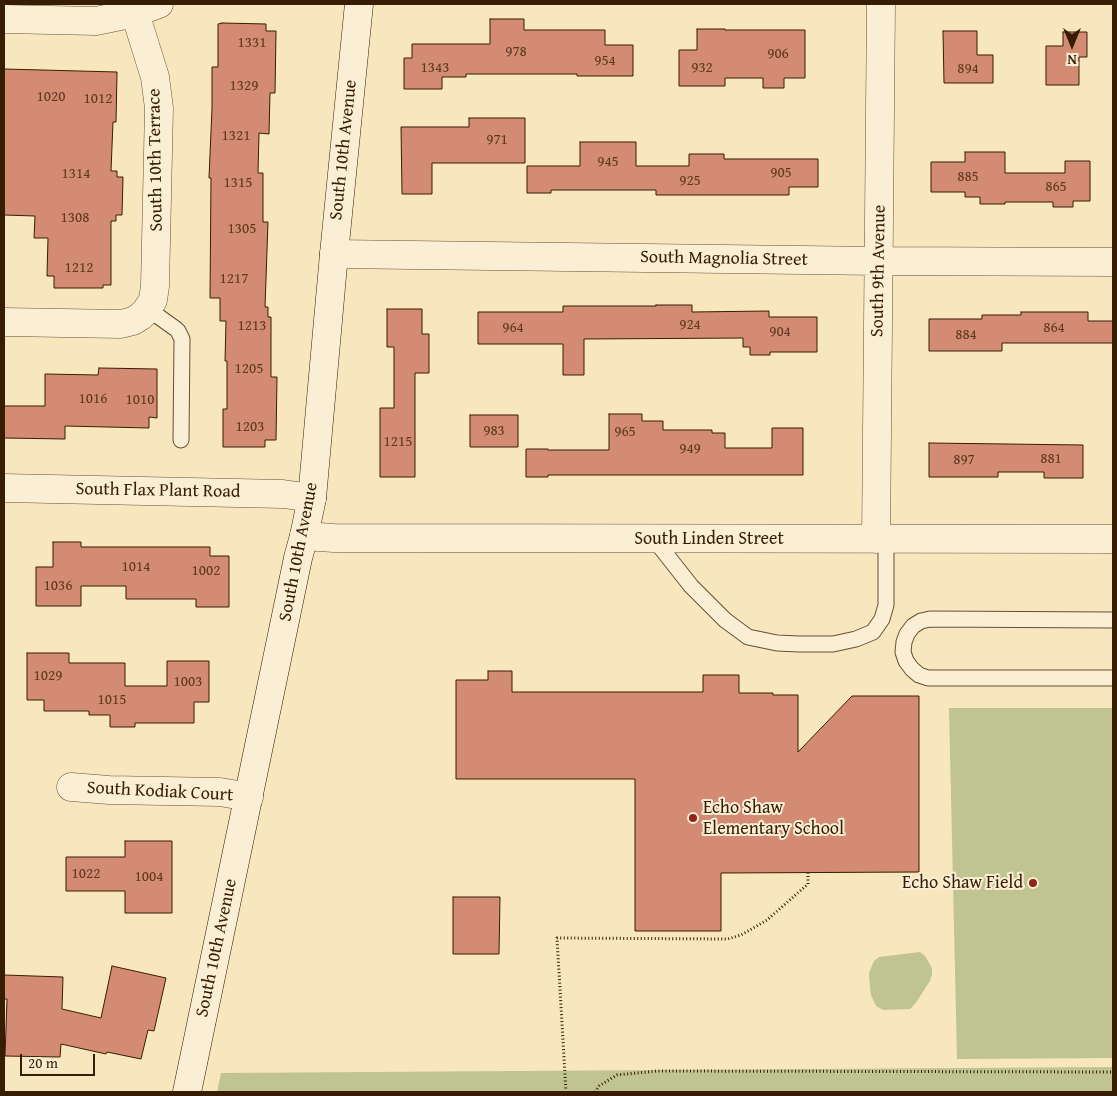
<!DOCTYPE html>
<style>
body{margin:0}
#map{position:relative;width:1117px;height:1096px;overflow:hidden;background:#f8e6be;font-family:"Gentium Book Plus",serif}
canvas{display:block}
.frame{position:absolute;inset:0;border:5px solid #371d04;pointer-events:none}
.north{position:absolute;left:1047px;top:20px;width:50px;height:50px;-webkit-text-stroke:4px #faefd5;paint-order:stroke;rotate:180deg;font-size:14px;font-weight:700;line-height:20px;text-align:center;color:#371d04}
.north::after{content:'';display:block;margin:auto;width:18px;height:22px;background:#371d04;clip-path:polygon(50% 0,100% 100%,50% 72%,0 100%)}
.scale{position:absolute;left:20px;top:1054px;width:75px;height:22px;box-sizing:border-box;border:2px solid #371d04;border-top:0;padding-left:6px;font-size:15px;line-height:18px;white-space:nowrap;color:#371d04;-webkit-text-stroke:4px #faefd5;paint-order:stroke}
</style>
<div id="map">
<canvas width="1117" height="1096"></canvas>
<div class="frame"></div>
<div class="north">N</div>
<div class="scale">20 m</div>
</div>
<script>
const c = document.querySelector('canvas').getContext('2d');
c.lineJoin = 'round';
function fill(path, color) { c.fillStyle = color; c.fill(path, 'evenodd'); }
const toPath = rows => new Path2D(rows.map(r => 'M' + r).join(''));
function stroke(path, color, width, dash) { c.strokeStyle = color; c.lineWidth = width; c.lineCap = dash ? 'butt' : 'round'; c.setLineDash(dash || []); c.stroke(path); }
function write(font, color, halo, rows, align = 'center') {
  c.font = font + ' "Gentium Book Plus",serif'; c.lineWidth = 4; c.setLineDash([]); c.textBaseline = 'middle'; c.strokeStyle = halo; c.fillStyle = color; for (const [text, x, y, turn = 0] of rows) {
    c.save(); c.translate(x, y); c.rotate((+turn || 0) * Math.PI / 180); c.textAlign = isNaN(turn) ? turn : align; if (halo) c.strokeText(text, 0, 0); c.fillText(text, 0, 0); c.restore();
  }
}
fill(toPath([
 [949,708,1113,708,1113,1058,957,1059],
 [920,952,925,956,932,968,932,974,930,981,915,1004,910,1009,883,1010,876,1006,871,995,870,988,869,973,874,961,879,957],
 [1113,1067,1113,1092,217,1092,221,1073]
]), '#bfc490');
const building = toPath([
 [490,19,524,19,524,30,605,30,605,45,633,45,633,76,577,76,577,74,466,74,466,77,442,77,442,89,404,89,404,58,412,58,412,44,490,44,490,19],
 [222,23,266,24,266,31,276,31,275,93,270,93,269,134,259,133,258,173,263,173,263,222,268,222,265,307,268,307,268,317,271,317,271,377,277,377,276,440,265,440,265,447,223,447,223,409,227,409,227,361,225,361,226,321,220,321,220,298,210,298,211,178,209,178,212,108,212,67,218,67,218,24,222,23],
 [697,29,725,29,725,30,805,30,805,78,784,78,784,88,763,88,763,78,725,78,725,86,679,86,679,50,697,50,697,29],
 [943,31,977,31,977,55,993,55,993,83,944,83,943,31],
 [1063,32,1087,32,1087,57,1079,57,1079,85,1046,85,1046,46,1063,46,1063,32],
 [4,69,117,72,116,122,113,122,111,171,117,171,117,177,123,177,122,215,116,215,116,221,111,221,111,285,103,285,103,288,54,288,54,276,47,276,48,238,34,238,35,216,4,215,4,69],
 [469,118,525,118,525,163,432,163,432,194,402,194,401,127,469,127,469,118],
 [580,142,636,142,636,166,689,166,689,154,724,154,724,159,818,159,818,187,789,187,789,195,656,195,656,190,551,190,551,193,527,193,527,166,580,166,580,142],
 [965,152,1005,152,1005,173,1065,173,1065,161,1090,161,1090,201,1073,201,1073,207,1053,207,1053,202,1005,202,1005,204,980,204,980,197,965,197,965,192,931,192,931,162,965,162,965,152],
 [656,305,692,305,692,312,769,311,769,317,817,317,817,352,770,352,770,355,750,355,750,347,743,347,743,338,584,339,584,375,563,375,563,344,478,344,478,312,563,312,563,306,656,306,656,305],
 [387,309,422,309,422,334,429,334,429,373,415,373,415,477,380,477,380,408,394,408,394,347,387,347,387,309],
 [1021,312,1088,312,1088,321,1113,321,1113,343,1002,343,1002,351,929,351,929,319,982,319,982,315,1021,315,1021,312],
 [99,368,157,369,157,418,149,417,149,428,65,426,65,439,4,438,4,406,45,406,45,374,98,375,99,368],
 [609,414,642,414,642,421,663,421,663,430,712,430,712,433,725,433,725,448,772,448,772,428,803,428,803,475,548,475,548,477,526,477,526,449,548,449,548,450,609,450,609,414],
 [470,415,518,415,518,447,470,447,470,415],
 [929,443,1083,445,1083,478,1044,478,1044,472,998,472,998,477,929,477,929,443],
 [53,542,81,542,81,547,210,547,210,556,229,556,229,607,196,607,196,599,126,599,126,586,81,586,81,606,36,606,36,567,53,567,53,542],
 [27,653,69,653,69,663,125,663,125,686,167,686,167,661,209,661,209,702,194,702,194,723,135,723,135,727,110,727,110,715,89,715,89,711,44,711,44,700,27,700,27,653],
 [488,671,512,671,512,692,703,692,703,675,739,675,739,693,773,693,773,695,798,695,798,752,852,696,919,696,919,872,721,873,721,931,635,931,635,779,456,779,456,680,488,680,488,671],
 [125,841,172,841,172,913,125,913,125,891,66,891,66,857,125,857,125,841],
 [453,897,500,897,499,954,453,954,453,897],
 [112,966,166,978,154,1031,148,1030,141,1059,107,1052,106,1054,61,1044,60,1057,5,1056,7,999,4,999,4,975,63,977,62,1009,101,1018,112,966]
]);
fill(building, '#d48b74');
stroke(building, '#371d04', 1);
const lane = toPath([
 [148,309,176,329,178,331,182,339,181,440],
 [654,539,691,586,725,620,748,637,777,643,799,644,833,644,856,639,873,632,882,619,886,605,886,539],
 [1113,620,930,619,921,621,913,626,907,634,904,642,903,652,906,661,912,669,919,675,928,678,1113,678]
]);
const street = toPath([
 [4,19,96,21,135,13,159,4],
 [334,254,879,261,1113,262],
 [4,322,121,324,133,321,141,316,146,311,153,300,155,286,159,108,155,77,135,13],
 [4,488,283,494,312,498],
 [304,536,334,538,1113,539],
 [876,539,881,4],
 [71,787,109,790,220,792,249,797]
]);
const secondary = toPath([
 [187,1092,298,558,304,536,312,498,334,254,359,4]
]);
stroke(lane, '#674f32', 17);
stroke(street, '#674f32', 29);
stroke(secondary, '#371d04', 29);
stroke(toPath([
 [566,1092,557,938,728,939,741,935,767,920,808,884,808,872],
 [595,1092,599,1086,617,1075,657,1071,1113,1072]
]), '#371d04', 3, [1, 2.5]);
stroke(lane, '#faefd5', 15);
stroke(street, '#faefd5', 28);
stroke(secondary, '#faefd5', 28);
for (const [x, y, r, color] of [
 [693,818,5,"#8f2418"],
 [1033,883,5,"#8f2418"]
]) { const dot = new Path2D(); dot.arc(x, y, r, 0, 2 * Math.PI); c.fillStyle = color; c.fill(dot); stroke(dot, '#faefd5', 2); }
write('15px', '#5e3820', null, [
 ["1331",252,43],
 ["978",516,52],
 ["906",778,54],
 ["954",605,61],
 ["1343",435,68],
 ["932",702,68],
 ["894",968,69],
 ["1329",244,86],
 ["1020",51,97],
 ["1012",98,99],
 ["1321",236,136],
 ["971",497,140],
 ["945",608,162],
 ["905",781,173],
 ["1314",76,174],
 ["885",968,177],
 ["925",690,181],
 ["1315",238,183],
 ["865",1056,187],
 ["1308",75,218],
 ["1305",242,229],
 ["1212",79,268],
 ["1217",234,279],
 ["924",690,325],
 ["1213",252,326],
 ["964",513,328],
 ["864",1054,328],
 ["904",780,332],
 ["884",966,335],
 ["1205",249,369],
 ["1016",93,399],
 ["1010",140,400],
 ["1203",250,427],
 ["983",494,431],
 ["965",625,432],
 ["1215",398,442],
 ["949",690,449],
 ["881",1051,459],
 ["897",964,460],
 ["1014",136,567],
 ["1002",206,571],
 ["1036",58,586],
 ["1029",48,676],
 ["1003",188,682],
 ["1015",112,700],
 ["1022",86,874],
 ["1004",149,877]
]);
write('18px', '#371d04', '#faefd5', [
 ["South 10th Avenue",344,150,-84],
 ["South 10th Terrace",156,160,-91],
 ["South Magnolia Street",724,259,1],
 ["South 9th Avenue",879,271,-89],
 ["South Flax Plant Road",158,491,1],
 ["South Linden Street",709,539],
 ["South 10th Avenue",299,552,-79],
 ["South Kodiak Court",160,792,3],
 ["South 10th Avenue",217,948,-78]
]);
write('18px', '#371d04', '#faefd5', [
 ["Echo Shaw",703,808],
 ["Elementary School",703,829],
 ["Echo Shaw Field",1023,883,"right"]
], 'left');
</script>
